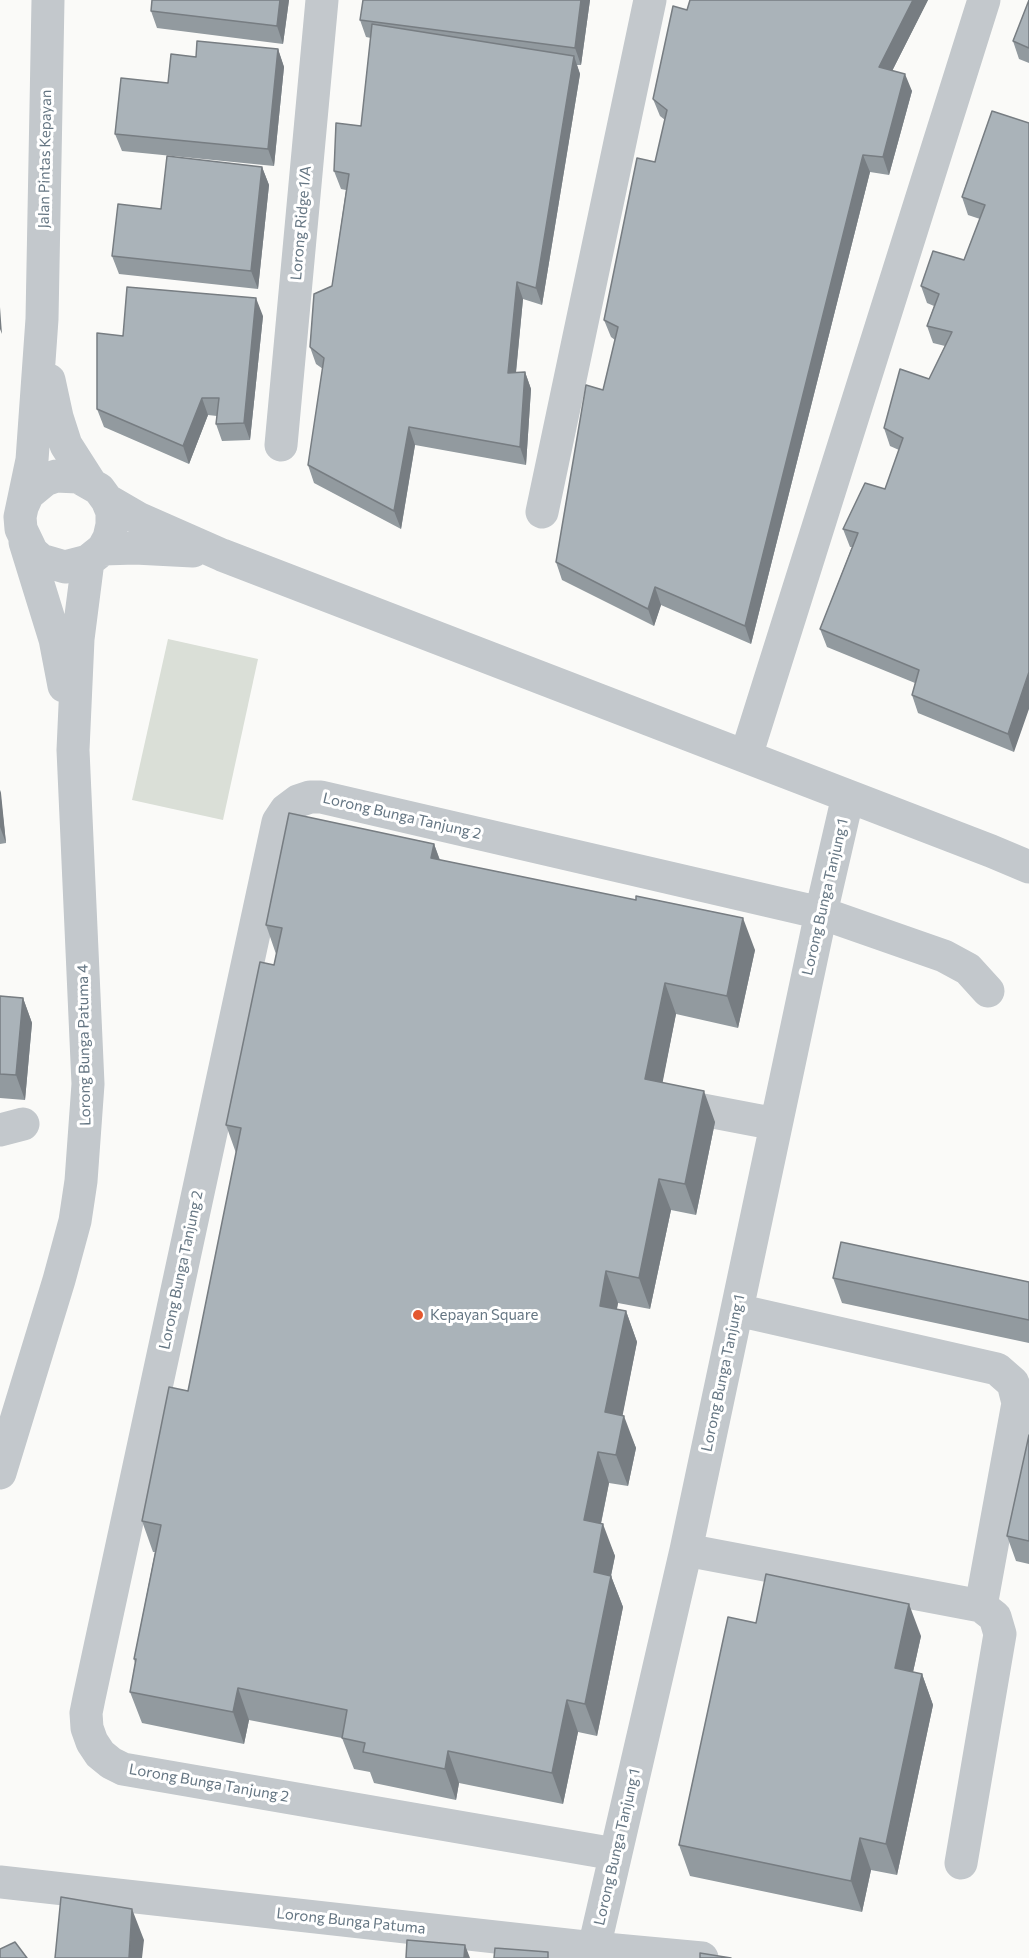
<!DOCTYPE html>
<style>
body{margin:0}
canvas{display:block;background:#fafaf8}
</style>
<canvas width="1029" height="1958"></canvas>
<script>
const c = document.querySelector('canvas').getContext('2d');
c.lineJoin = 'round';
function fill(path, color) { c.fillStyle = color; c.fill(path, 'evenodd'); }
const toPath = rows => new Path2D(rows.map(r => 'M' + r).join(''));
function stroke(path, color, width, dash) { c.strokeStyle = color; c.lineWidth = width; c.lineCap = dash ? 'butt' : 'round'; c.setLineDash(dash || []); c.stroke(path); }
function write(font, color, halo, rows, align = 'center') {
  c.font = font + ' Commissioner,sans-serif'; c.lineWidth = 6; c.setLineDash([]); c.textBaseline = 'middle'; c.strokeStyle = halo; c.fillStyle = color; for (const [text, x, y, turn = 0] of rows) {
    c.save(); c.translate(x, y); c.rotate((+turn || 0) * Math.PI / 180); c.textAlign = isNaN(turn) ? turn : align; if (halo) c.strokeText(text, 0, 0); c.fillText(text, 0, 0); c.restore();
  }
}
fill(toPath([
 [168,639,258,659,223,820,132,800]
]), '#dadfd7');
stroke(toPath([
 [49,380,57,417,66,445,89,481],
 [281,445,322,0],
 [107,500,138,518,222,555,991,851,1029,867],
 [23,505,28,494,45,480,56,476,78,477,99,489,107,500,112,512,112,525,109,538,103,549,88,561,65,567,41,560,32,552,21,529,20,517,32,460,42,319,48,0],
 [542,512,650,0],
 [25,542,55,639,64,686],
 [103,549,135,548,193,551],
 [746,756,984,0],
 [666,1103,776,1124],
 [0,1130,23,1124],
 [737,1310,997,1369,1013,1383,1018,1403,981,1606],
 [0,1473,59,1280,75,1221,81,1181,88,1084,73,750,78,639,88,561],
 [686,1550,981,1606,995,1617,1000,1634,961,1863],
 [615,1854,123,1769,111,1763,100,1754,92,1742,87,1728,86,1713,89,1698,278,822,286,810,298,801,310,797,321,797,821,913,944,956,968,969,988,991],
 [0,1882,594,1948,702,1958],
 [594,1948,686,1550,821,913,848,796]
]), '#c3c8cc', 33);
fill(toPath([
 [289,0,283,44,157,28,151,11],
 [590,0,581,65,577,65,580,74,542,305,523,299,516,373,525,372,531,389,526,465,415,445,401,529,314,483,308,465,323,369,316,364,310,347,332,286,346,190,341,189,334,171,361,126,371,38,366,37,360,20],
 [690,0,928,0,892,71,912,91,889,175,870,172,751,644,661,605,654,626,562,580,556,562,603,390,615,340,611,337,604,320,655,162,665,120,660,116,653,99,687,10],
 [1029,0,1029,63,1019,59,1013,41],
 [278,49,284,67,274,166,122,151,115,134,196,57],
 [992,111,1014,752,918,713,912,695,915,683,827,647,820,629,852,547,850,547,843,529,885,489,899,450,890,446,884,428,929,379,945,346,933,343,927,326,934,306,927,303,921,286,964,260,980,219,968,215,962,197],
 [262,167,269,185,258,289,119,274,112,256,161,209],
 [263,316,250,440,222,441,216,424,217,416,208,415,189,464,104,427,97,409,123,336],
 [0,790,6,843,0,844],
 [434,844,440,860,755,950,738,1028,676,1014,662,1083,715,1122,696,1215,671,1210,650,1309,618,1303,617,1309,626,1311,637,1342,622,1416,636,1448,628,1486,609,1483,601,1524,615,1556,611,1576,623,1607,597,1736,578,1732,563,1804,459,1783,456,1800,374,1783,370,1772,354,1769,342,1738,249,1720,244,1744,142,1723,130,1692,135,1663,134,1659,155,1552,153,1552,142,1521,188,1391,236,1153,226,1125,274,965,276,954,266,925],
 [0,996,23,998,32,1023,25,1100,0,1098],
 [833,1278,1029,1282,1029,1343,842,1303],
 [1029,1435,1029,1564,1016,1561,1007,1536],
 [756,1623,921,1636,913,1672,922,1674,933,1705,897,1875,871,1870,862,1912,690,1876,679,1845]
]), '#929a9f');
fill(toPath([
 [280,0,289,0,283,44,277,26],
 [581,0,590,0,581,65,575,48],
 [913,0,928,0,885,85,879,67],
 [278,49,284,67,274,166,268,149],
 [574,56,580,74,542,305,536,288],
 [905,74,912,91,889,175,883,157],
 [863,155,870,172,751,644,745,626],
 [262,167,269,185,258,289,251,271],
 [517,282,523,299,514,391,508,373],
 [256,298,263,316,250,440,244,423],
 [0,307,2,334,0,329],
 [525,372,531,389,526,465,520,447],
 [202,398,208,415,189,464,183,446],
 [409,427,415,445,401,529,394,511],
 [655,587,661,605,654,626,648,609],
 [1029,672,1029,709,1014,752,1008,734],
 [0,790,1,793,6,843,0,827],
 [434,844,445,875,431,858],
 [743,918,755,950,738,1028,727,996],
 [665,983,676,1014,657,1111,645,1079],
 [23,998,32,1023,25,1100,16,1075],
 [704,1091,715,1122,696,1215,685,1184],
 [659,1179,671,1210,650,1309,639,1278],
 [606,1271,618,1303,611,1337,600,1306],
 [626,1311,637,1342,617,1444,605,1412],
 [624,1416,636,1448,628,1486,616,1455],
 [598,1452,609,1483,595,1552,584,1520],
 [603,1524,615,1556,605,1604,594,1572],
 [611,1576,623,1607,597,1736,585,1704],
 [909,1604,921,1636,907,1699,895,1668],
 [922,1674,933,1705,897,1875,886,1844],
 [238,1688,249,1720,244,1744,233,1712],
 [567,1700,578,1732,563,1804,552,1773],
 [448,1751,459,1783,456,1800,445,1769],
 [860,1838,871,1870,862,1912,851,1881],
 [132,1909,144,1940,142,1958,129,1958],
 [465,1945,470,1958,464,1958]
]), '#777d82');
const building = toPath([
 [152,0,280,0,277,26,151,11,152,0],
 [363,0,581,0,575,48,360,20,363,0],
 [690,0,913,0,879,67,905,74,883,157,863,155,745,626,655,587,648,609,556,562,586,385,603,390,618,327,604,320,637,158,655,162,667,110,653,99,673,6,687,10,690,0],
 [1029,0,1029,48,1013,41,1029,0],
 [372,24,574,56,536,288,517,282,508,373,525,372,520,447,409,427,394,511,308,465,324,358,310,347,314,294,332,286,349,174,334,171,336,123,361,126,372,24],
 [197,41,278,49,268,149,115,134,121,78,168,83,171,54,196,57,197,41],
 [992,111,1029,123,1029,672,1008,734,912,695,919,670,820,629,858,533,843,529,865,483,885,489,903,438,884,428,900,369,929,379,952,332,927,326,939,294,921,286,933,251,964,260,985,205,962,197,992,111],
 [167,156,262,167,251,271,112,256,118,204,161,209,167,156],
 [127,287,256,298,244,423,216,424,219,398,202,398,183,446,97,409,97,333,123,336,127,287],
 [289,813,434,844,431,858,636,900,636,896,743,918,727,996,665,983,645,1079,704,1091,685,1184,659,1179,639,1278,606,1271,600,1306,626,1311,605,1412,624,1416,616,1455,598,1452,584,1520,603,1524,594,1572,611,1576,585,1704,567,1700,552,1773,448,1751,445,1769,363,1752,365,1743,342,1738,347,1710,238,1688,233,1712,130,1692,136,1659,134,1659,161,1525,142,1521,169,1387,188,1391,241,1128,226,1125,260,962,274,965,282,928,266,925,289,813],
 [0,996,23,998,16,1075,0,1074,0,996],
 [841,1242,1029,1282,1029,1320,833,1278,841,1242],
 [1029,1435,1029,1541,1007,1536,1029,1435],
 [766,1574,909,1604,895,1668,922,1674,886,1844,860,1838,851,1881,679,1845,728,1617,756,1623,766,1574],
 [61,1897,132,1909,129,1958,55,1958,61,1897],
 [407,1940,465,1945,464,1958,406,1958,407,1940],
 [15,1942,27,1958,0,1958,0,1949,15,1942],
 [495,1948,548,1952,548,1958,494,1958,495,1948],
 [700,1953,731,1958,700,1958,700,1953]
]);
fill(building, '#aab3b9');
stroke(building, '#777d82', 1.5);
for (const [x, y, r, color] of [
 [418,1315,6,"#e4572e"]
]) { const dot = new Path2D(); dot.arc(x, y, r, 0, 2 * Math.PI); c.fillStyle = color; c.fill(dot); stroke(dot, '#fff', 2); }
write('15px', '#657683', '#fff', [
 ["Jalan Pintas Kepayan",45,159,-89],
 ["Lorong Ridge 1/A",301,223,-85],
 ["Lorong Bunga Tanjung 2",402,816,13],
 ["Lorong Bunga Tanjung 1",825,897,-77],
 ["Lorong Bunga Patuma 4",84,1045,-91],
 ["Lorong Bunga Tanjung 2",181,1270,-78],
 ["Lorong Bunga Tanjung 1",723,1373,-78],
 ["Lorong Bunga Tanjung 2",209,1783,10],
 ["Lorong Bunga Tanjung 1",617,1847,-77],
 ["Lorong Bunga Patuma",351,1921,6]
]);
write('15px', '#657683', '#fff', [
 ["Kepayan Square",430,1315]
], 'left');
</script>
